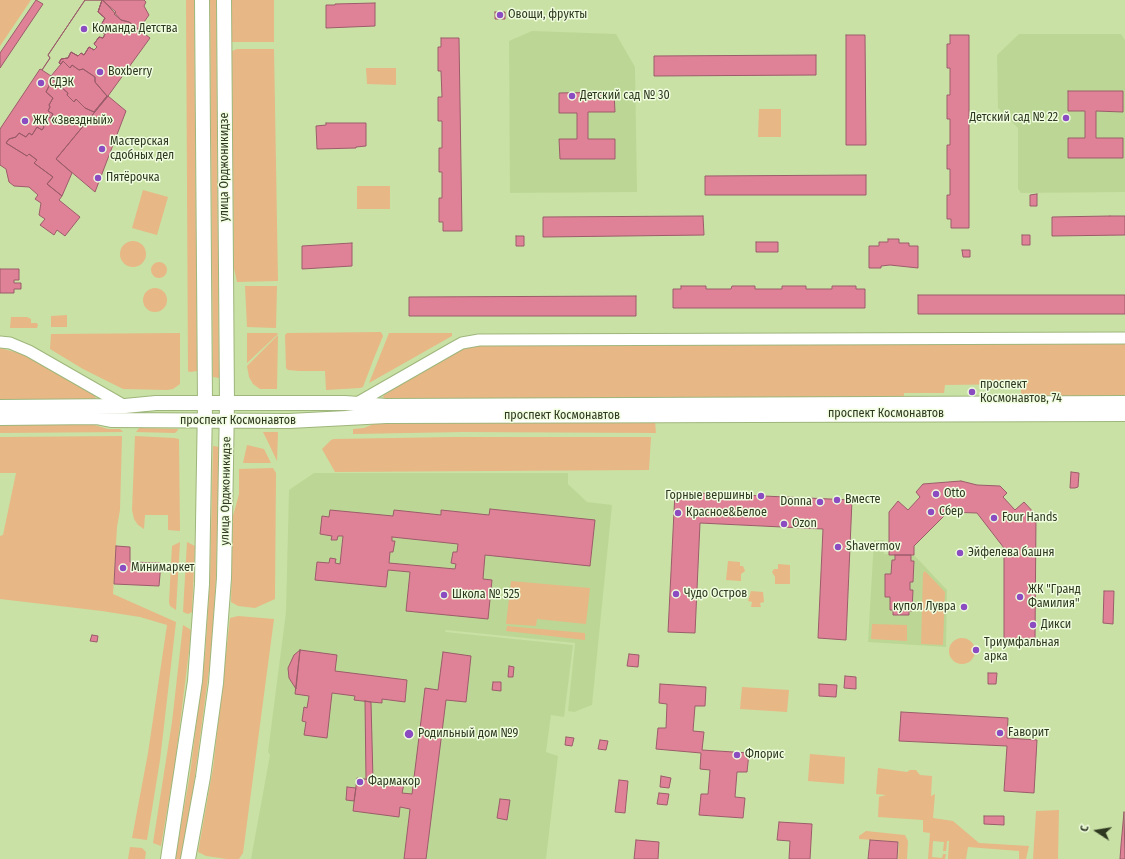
<!DOCTYPE html>
<meta charset="utf-8">
<style>
body{margin:0}
#map{position:relative;width:1125px;height:859px;overflow:hidden;background:#c9e1a5;font-family:"Fira Sans Condensed",sans-serif}
canvas{display:block}
.north{position:absolute;left:1077px;top:811px;width:40px;height:40px;-webkit-text-stroke:3px #f0fddf;paint-order:stroke;rotate:282deg;font-size:11px;font-weight:700;line-height:16px;text-align:center;color:#2e3820}
.north::after{content:'';display:block;margin:auto;width:14px;height:18px;background:#2e3820;clip-path:polygon(50% 0,100% 100%,50% 72%,0 100%)}
</style>
<div id="map">
<canvas width="1125" height="859"></canvas>
<div class="north">С</div>
</div>
<script>
const c = document.querySelector('canvas').getContext('2d');
c.lineJoin = 'round';
function fill(path, color) { c.fillStyle = color; c.fill(path, 'evenodd'); }
const toPath = rows => new Path2D(rows.map(r => 'M' + r).join(''));
function stroke(path, color, width, dash) { c.strokeStyle = color; c.lineWidth = width; c.lineCap = dash ? 'butt' : 'round'; c.setLineDash(dash || []); c.stroke(path); }
function write(font, color, halo, rows, align = 'center') {
  c.font = font + ' "Fira Sans Condensed",sans-serif'; c.lineWidth = 3; c.setLineDash([]); c.textBaseline = 'middle'; c.strokeStyle = halo; c.fillStyle = color; for (const [text, x, y, turn = 0] of rows) {
    c.save(); c.translate(x, y); c.rotate((+turn || 0) * Math.PI / 180); c.textAlign = isNaN(turn) ? turn : align; if (halo) c.strokeText(text, 0, 0); c.fillText(text, 0, 0); c.restore();
  }
}
fill(toPath([
 [532,31,616,34,635,67,637,192,510,193,509,41],
 [1019,34,1121,34,1125,40,1125,192,1021,193,1018,189,1018,128,998,108,997,55],
 [314,473,568,473,568,484,587,502,612,505,592,705,574,712,568,711,575,643,445,630,446,632,573,645,564,717,551,715,546,752,558,756,546,859,251,859,270,755,268,752,286,612,289,490],
 [874,540,884,540,884,554,914,555,947,590,946,647,868,642]
]), '#bcd795');
fill(toPath([
 [0,0,31,0,0,46],
 [186,0,194,0,197,371,190,372,188,371],
 [210,0,216,0,219,378,213,377],
 [232,0,274,0,274,42,232,42],
 [237,49,274,49,278,281,237,282,234,268,232,51],
 [366,68,396,68,396,85,367,84],
 [759,109,781,109,781,137,758,137],
 [357,186,390,186,390,209,357,209],
 [143,190,168,197,157,235,132,228],
 '120 254a13 13 0 1 1 26 0a13 13 0 1 1-26 0Z',
 '151 270a8 8 0 1 1 16 0a8 8 0 1 1-16 0Z',
 [245,286,277,286,276,328,247,327],
 '143 300a12 12 0 1 1 24 0a12 12 0 1 1-24 0Z',
 [67,315,67,327,51,327,51,316],
 [11,317,27,317,31,319,31,323,37,323,38,325,37,328,10,328],
 [381,332,383,336,374,358,363,387,360,388,326,390,325,371,299,371,288,370,286,368,285,335,287,333],
 [180,333,180,384,173,389,167,390,123,389,83,369,50,349,51,334],
 [247,333,277,333,278,334,247,363],
 [389,333,452,333,452,336,369,383],
 [278,335,277,389,260,389,253,384,249,377,247,366],
 [1125,344,1125,398,1021,398,1021,384,945,385,944,393,904,393,904,398,384,399,383,396,414,375,415,377,466,346],
 [0,348,22,354,95,396,96,399,0,401],
 [655,421,656,433,463,432,353,434,353,429,364,428,376,423],
 [0,423,91,424,108,429,120,429,123,432,0,433],
 [139,428,178,429,178,430,175,433,136,432],
 [263,432,278,432,277,461,268,442],
 [122,436,120,510,117,527,113,594,176,622,160,760,147,840,132,838,148,753,167,625,140,617,102,611,0,599,0,536,3,535,16,473,0,473,0,437],
 [135,436,174,438,179,439,180,531,168,530,168,515,145,515,144,529,138,525,134,519,132,510],
 [454,437,651,437,649,470,335,472,322,449,331,440,334,439],
 [247,445,264,449,271,463,243,463],
 [213,446,219,447,216,578,211,655,192,798,181,859,175,859,190,774,205,655,210,578],
 [273,468,276,473,275,599,255,608,238,606,231,602,233,516,239,494,239,469],
 [180,542,176,610,170,606,169,602,172,546],
 [187,542,195,546,192,612,188,614,183,612],
 [728,561,740,562,740,566,743,566,745,571,741,574,741,581,726,580],
 [778,564,790,565,790,584,775,584,775,577,772,572,774,569,778,569],
 [925,571,945,592,943,645,921,644,923,573],
 [511,581,590,588,586,624,537,619,536,626,506,624],
 [751,591,763,592,764,602,760,603,761,607,751,607,752,602,748,601],
 [238,616,274,619,243,853,239,859,227,859,206,856,198,852,213,768,230,618],
 [872,624,907,625,907,641,871,639],
 [183,625,191,630,189,651,175,764,161,846,153,843,172,722],
 [507,626,585,633,585,640,506,631],
 '949 651a13 13 0 1 1 26 0a13 13 0 1 1-26 0Z',
 [742,687,789,690,787,712,740,709],
 [810,754,845,757,844,784,808,781],
 [878,768,907,772,910,770,916,770,920,775,932,776,931,796,935,794,933,818,953,821,979,843,1029,846,1026,859,1019,859,1019,851,968,847,966,859,948,859,949,841,947,841,946,851,943,851,944,842,933,841,932,857,942,858,943,854,946,854,945,859,928,859,930,833,923,832,923,820,878,817,879,797,886,795,876,794],
 [1059,810,1058,859,1033,859,1036,811],
 [866,831,905,835,908,841,907,859,898,859,899,842,859,839,859,836],
 [130,847,142,848,146,852,145,859,128,859]
]), '#e7b786');
const building = toPath([
 [36,0,43,4,0,68,0,53,36,0],
 [85,0,102,0,98,12,105,18,101,25,102,27,101,31,105,34,103,38,99,37,94,44,97,47,94,50,89,47,84,55,81,53,78,56,71,52,68,58,61,59,59,63,61,64,51,76,42,70,50,58,48,55,85,0],
 [85,0,102,0,98,12,105,18,101,25,102,27,101,31,105,34,103,38,99,37,94,44,97,47,94,50,89,47,84,55,81,53,78,56,71,52,68,58,61,59,59,63,61,64,63,61,70,68,72,65,79,70,83,69,95,77,95,82,107,96,94,112,85,108,76,99,74,102,67,95,68,93,55,82,51,76,49,86,46,92,53,98,49,105,50,107,48,111,53,114,51,118,47,117,42,124,44,127,42,130,37,127,32,135,29,133,26,137,19,133,16,137,9,139,6,143,27,156,29,154,37,160,34,163,53,177,47,184,62,196,59,200,80,217,65,236,57,230,54,235,40,225,45,219,39,215,41,203,35,199,38,195,29,187,14,186,9,182,6,169,0,165,0,129,40,69,42,70,50,58,48,55,85,0],
 [102,0,116,12,114,14,121,20,129,22,150,38,108,96,56,159,72,173,62,196,47,184,53,177,34,163,37,160,29,154,27,156,6,143,9,139,16,137,19,133,26,137,29,133,32,135,37,127,42,130,44,127,42,124,47,117,51,118,53,114,48,111,50,107,49,105,53,98,46,92,49,86,51,76,55,82,68,93,67,95,74,102,76,99,85,108,94,112,107,96,95,82,95,77,83,69,79,70,72,65,70,68,63,61,61,64,59,63,61,59,68,58,71,52,78,56,81,53,84,55,89,47,94,50,97,47,94,44,99,37,103,38,105,34,101,31,102,27,101,25,105,18,98,12,102,0],
 [103,0,144,0,146,2,144,6,149,15,139,29,129,22,121,20,103,0],
 [375,3,375,26,326,28,326,5,335,5,335,4,375,3],
 [495,12,505,12,505,19,495,19,495,12],
 [846,35,865,35,866,145,846,145,846,35],
 [950,35,969,35,969,228,951,228,951,219,947,219,947,195,950,195,950,169,947,169,947,145,950,145,950,119,947,119,947,95,950,95,950,68,947,68,947,44,950,44,950,35],
 [441,38,459,38,462,231,443,231,443,222,439,222,439,198,442,198,442,172,439,172,439,148,442,148,442,121,438,121,438,97,442,97,441,71,438,71,438,47,441,47,441,38],
 [816,55,816,75,654,76,654,56,816,55],
 [1068,91,1123,91,1123,112,1096,111,1096,138,1123,138,1123,158,1068,158,1068,138,1085,138,1085,111,1068,111,1068,91],
 [614,92,615,112,588,112,588,139,615,139,615,159,560,159,559,139,577,139,577,113,559,113,559,93,614,92],
 [108,96,126,111,95,192,56,159,108,96],
 [326,123,366,123,366,146,356,147,356,148,317,149,316,126,326,125,326,123],
 [866,175,866,195,705,195,705,176,866,175],
 [1037,194,1037,206,1030,206,1030,195,1037,194],
 [703,216,704,235,543,237,543,217,703,216],
 [1110,216,1125,216,1125,235,1052,236,1052,217,1110,216],
 [1022,235,1030,235,1030,245,1022,245,1022,235],
 [516,236,524,236,524,246,516,246,516,236],
 [888,239,899,239,899,243,909,243,909,246,918,246,918,268,890,265,881,266,881,268,869,268,869,246,879,246,879,242,888,242,888,239],
 [756,242,778,242,778,252,756,252,756,242],
 [352,243,352,266,302,269,302,246,352,243],
 [962,250,970,250,970,257,963,257,962,250],
 [0,269,19,269,19,280,14,280,14,283,21,283,21,289,14,289,14,293,0,293,0,269],
 [681,286,706,286,706,289,731,289,732,286,755,286,755,289,782,289,782,286,806,286,806,289,832,289,832,286,856,286,856,289,865,289,865,308,673,308,673,289,681,289,681,286],
 [918,295,1125,295,1125,314,918,314,918,295],
 [636,296,636,316,409,316,409,297,636,296],
 [1071,472,1079,473,1078,487,1075,488,1070,488,1071,472],
 [961,481,977,485,1000,486,1007,493,1003,497,1015,510,1024,502,1036,515,1035,639,1004,639,1004,548,977,513,948,512,914,546,914,555,889,555,889,512,898,501,908,510,920,497,916,492,923,484,961,481],
 [675,492,852,500,846,640,818,638,823,529,700,523,695,633,668,632,675,492],
 [490,509,595,520,590,566,485,555,483,579,492,580,488,619,406,611,410,572,388,570,386,587,315,580,317,562,329,563,330,558,336,559,335,563,340,564,343,536,338,536,337,540,331,540,332,536,320,534,322,516,329,517,330,510,393,516,394,510,441,515,441,510,489,515,490,509],
 [392,537,458,544,457,552,453,552,451,563,456,564,455,569,389,563,390,552,393,552,395,541,392,541,392,537],
 [116,546,130,547,130,562,161,563,159,586,114,584,116,546],
 [895,555,911,555,911,561,914,561,913,582,910,582,910,590,913,590,912,611,909,611,909,615,893,615,893,610,890,610,890,597,885,597,885,574,891,574,892,560,895,560,895,555],
 [1104,591,1114,591,1113,624,1103,623,1104,591],
 [92,635,98,636,97,642,90,641,92,635],
 [300,650,337,655,335,671,407,680,405,702,382,699,382,703,371,702,354,700,355,696,332,693,327,738,304,735,306,722,302,721,304,707,307,708,309,696,295,694,300,650],
 [300,650,296,689,289,678,288,668,294,655,300,650],
 [443,652,471,656,466,702,446,700,426,859,404,859,410,809,400,807,399,817,353,811,357,778,404,784,402,793,412,794,425,688,438,690,443,652],
 [629,654,639,655,638,667,627,666,629,654],
 [509,666,514,667,513,677,508,677,509,666],
 [988,673,997,673,996,684,988,684,988,673],
 [845,676,856,677,856,689,844,688,845,676],
 [493,682,501,682,501,691,492,690,493,682],
 [660,684,706,687,705,706,695,706,693,731,704,732,702,750,749,753,747,772,737,772,735,797,745,798,743,818,699,815,701,794,708,794,710,770,700,769,701,753,656,749,658,728,666,728,667,704,659,703,660,684],
 [819,684,837,685,836,697,819,696,819,684],
 [365,701,371,702,373,780,366,779,365,701],
 [901,712,1008,718,1007,738,1037,740,1034,793,1004,791,1007,746,899,741,901,712],
 [566,737,574,738,572,746,565,745,566,737],
 [600,740,608,741,606,750,598,749,600,740],
 [661,776,671,778,669,788,660,787,661,776],
 [619,780,628,781,625,813,615,812,619,780],
 [347,787,356,788,354,801,346,800,347,787],
 [659,793,669,794,667,805,657,804,659,793],
 [500,799,510,800,507,820,497,818,500,799],
 [1124,812,1125,859,1120,859,1121,845,1124,812],
 [984,816,1004,816,1004,825,984,824,984,816],
 [779,822,812,824,810,859,789,859,790,841,777,840,779,822],
 [636,840,659,842,658,859,634,859,636,840],
 [870,840,898,842,897,859,868,859,870,840]
]);
fill(building, '#e08297');
stroke(building, '#9b5c6a', 1);
const minor = toPath([
 [0,342,10,343,29,351,125,406],
 [357,403,453,348,462,343,479,340,1125,338]
]);
const tertiary = toPath([
 [0,407,125,406,156,403,345,403,386,406,1125,403],
 [0,418,96,417,111,420,289,421,386,416,1125,414],
 [168,859,195,681,202,584,205,403,202,0],
 [188,859,203,777,216,683,224,578,227,403,224,0]
]);
stroke(minor, '#9eb67b', 13);
stroke(tertiary, '#9eb67b', 16);
stroke(minor, '#fff', 11);
stroke(tertiary, '#fff', 14);
for (const [x, y, r, color] of [
 [500,15,4,"#8b4cc2"],
 [84,29,4,"#8b4cc2"],
 [100,72,4,"#8b4cc2"],
 [41,83,4,"#8b4cc2"],
 [572,96,4,"#8b4cc2"],
 [1066,118,4,"#8b4cc2"],
 [25,121,4,"#8b4cc2"],
 [102,149,4,"#8b4cc2"],
 [98,178,4,"#8b4cc2"],
 [972,392,4,"#8b4cc2"],
 [936,494,4,"#8b4cc2"],
 [761,496,4,"#8b4cc2"],
 [837,500,4,"#8b4cc2"],
 [820,502,4,"#8b4cc2"],
 [931,512,4,"#8b4cc2"],
 [678,513,4,"#8b4cc2"],
 [994,518,4,"#8b4cc2"],
 [784,524,4,"#8b4cc2"],
 [838,547,4,"#8b4cc2"],
 [960,553,4,"#8b4cc2"],
 [123,568,4,"#8b4cc2"],
 [676,594,4,"#8b4cc2"],
 [444,595,4,"#8b4cc2"],
 [1020,597,4,"#8b4cc2"],
 [964,607,4,"#8b4cc2"],
 [1033,625,4,"#8b4cc2"],
 [976,650,4,"#8b4cc2"],
 [1000,733,4,"#8b4cc2"],
 [409,734,5,"#8b4cc2"],
 [737,755,4,"#8b4cc2"],
 [360,782,4,"#8b4cc2"]
]) { const dot = new Path2D(); dot.arc(x, y, r, 0, 2 * Math.PI); c.fillStyle = color; c.fill(dot); stroke(dot, '#f0fddf', 1.5); }
write('12px', '#2e3820', '#f0fddf', [
 ["Овощи, фрукты",508,15],
 ["Команда Детства",92,29],
 ["Boxberry",108,72],
 ["СДЭК",49,83],
 ["Детский сад № 30",580,96],
 ["Детский сад № 22",1058,118,"right"],
 ["ЖК «Звездный»",33,121],
 ["Мастерская",110,142],
 ["сдобных дел",110,156],
 ["Пятёрочка",106,178],
 ["проспект",980,385],
 ["Космонавтов, 74",980,399],
 ["Otto",944,494],
 ["Горные вершины",753,496,"right"],
 ["Вместе",845,500],
 ["Donna",812,502,"right"],
 ["Сбер",939,512],
 ["Красное&Белое",686,513],
 ["Four Hands",1002,518],
 ["Ozon",792,524],
 ["Shavermov",846,547],
 ["Эйфелева башня",968,553],
 ["Минимаркет",131,568],
 ["ЖК \"Гранд",1028,590],
 ["Фамилия\"",1028,604],
 ["Чудо Остров",684,594],
 ["Школа № 525",452,595],
 ["купол Лувра",956,607,"right"],
 ["Дикси",1041,625],
 ["Триумфальная",984,643],
 ["арка",984,657],
 ["Fаворит",1008,733],
 ["Родильный дом №9",418,734],
 ["Флорис",745,755],
 ["Фармакор",368,782]
], 'left');
write('12px', '#2e3820', '#f0fddf', [
 ["улица Орджоникидзе",225,167,-90],
 ["проспект Космонавтов",886,414],
 ["проспект Космонавтов",562,416],
 ["проспект Космонавтов",238,421],
 ["улица Орджоникидзе",226,491,-89]
]);
</script>
